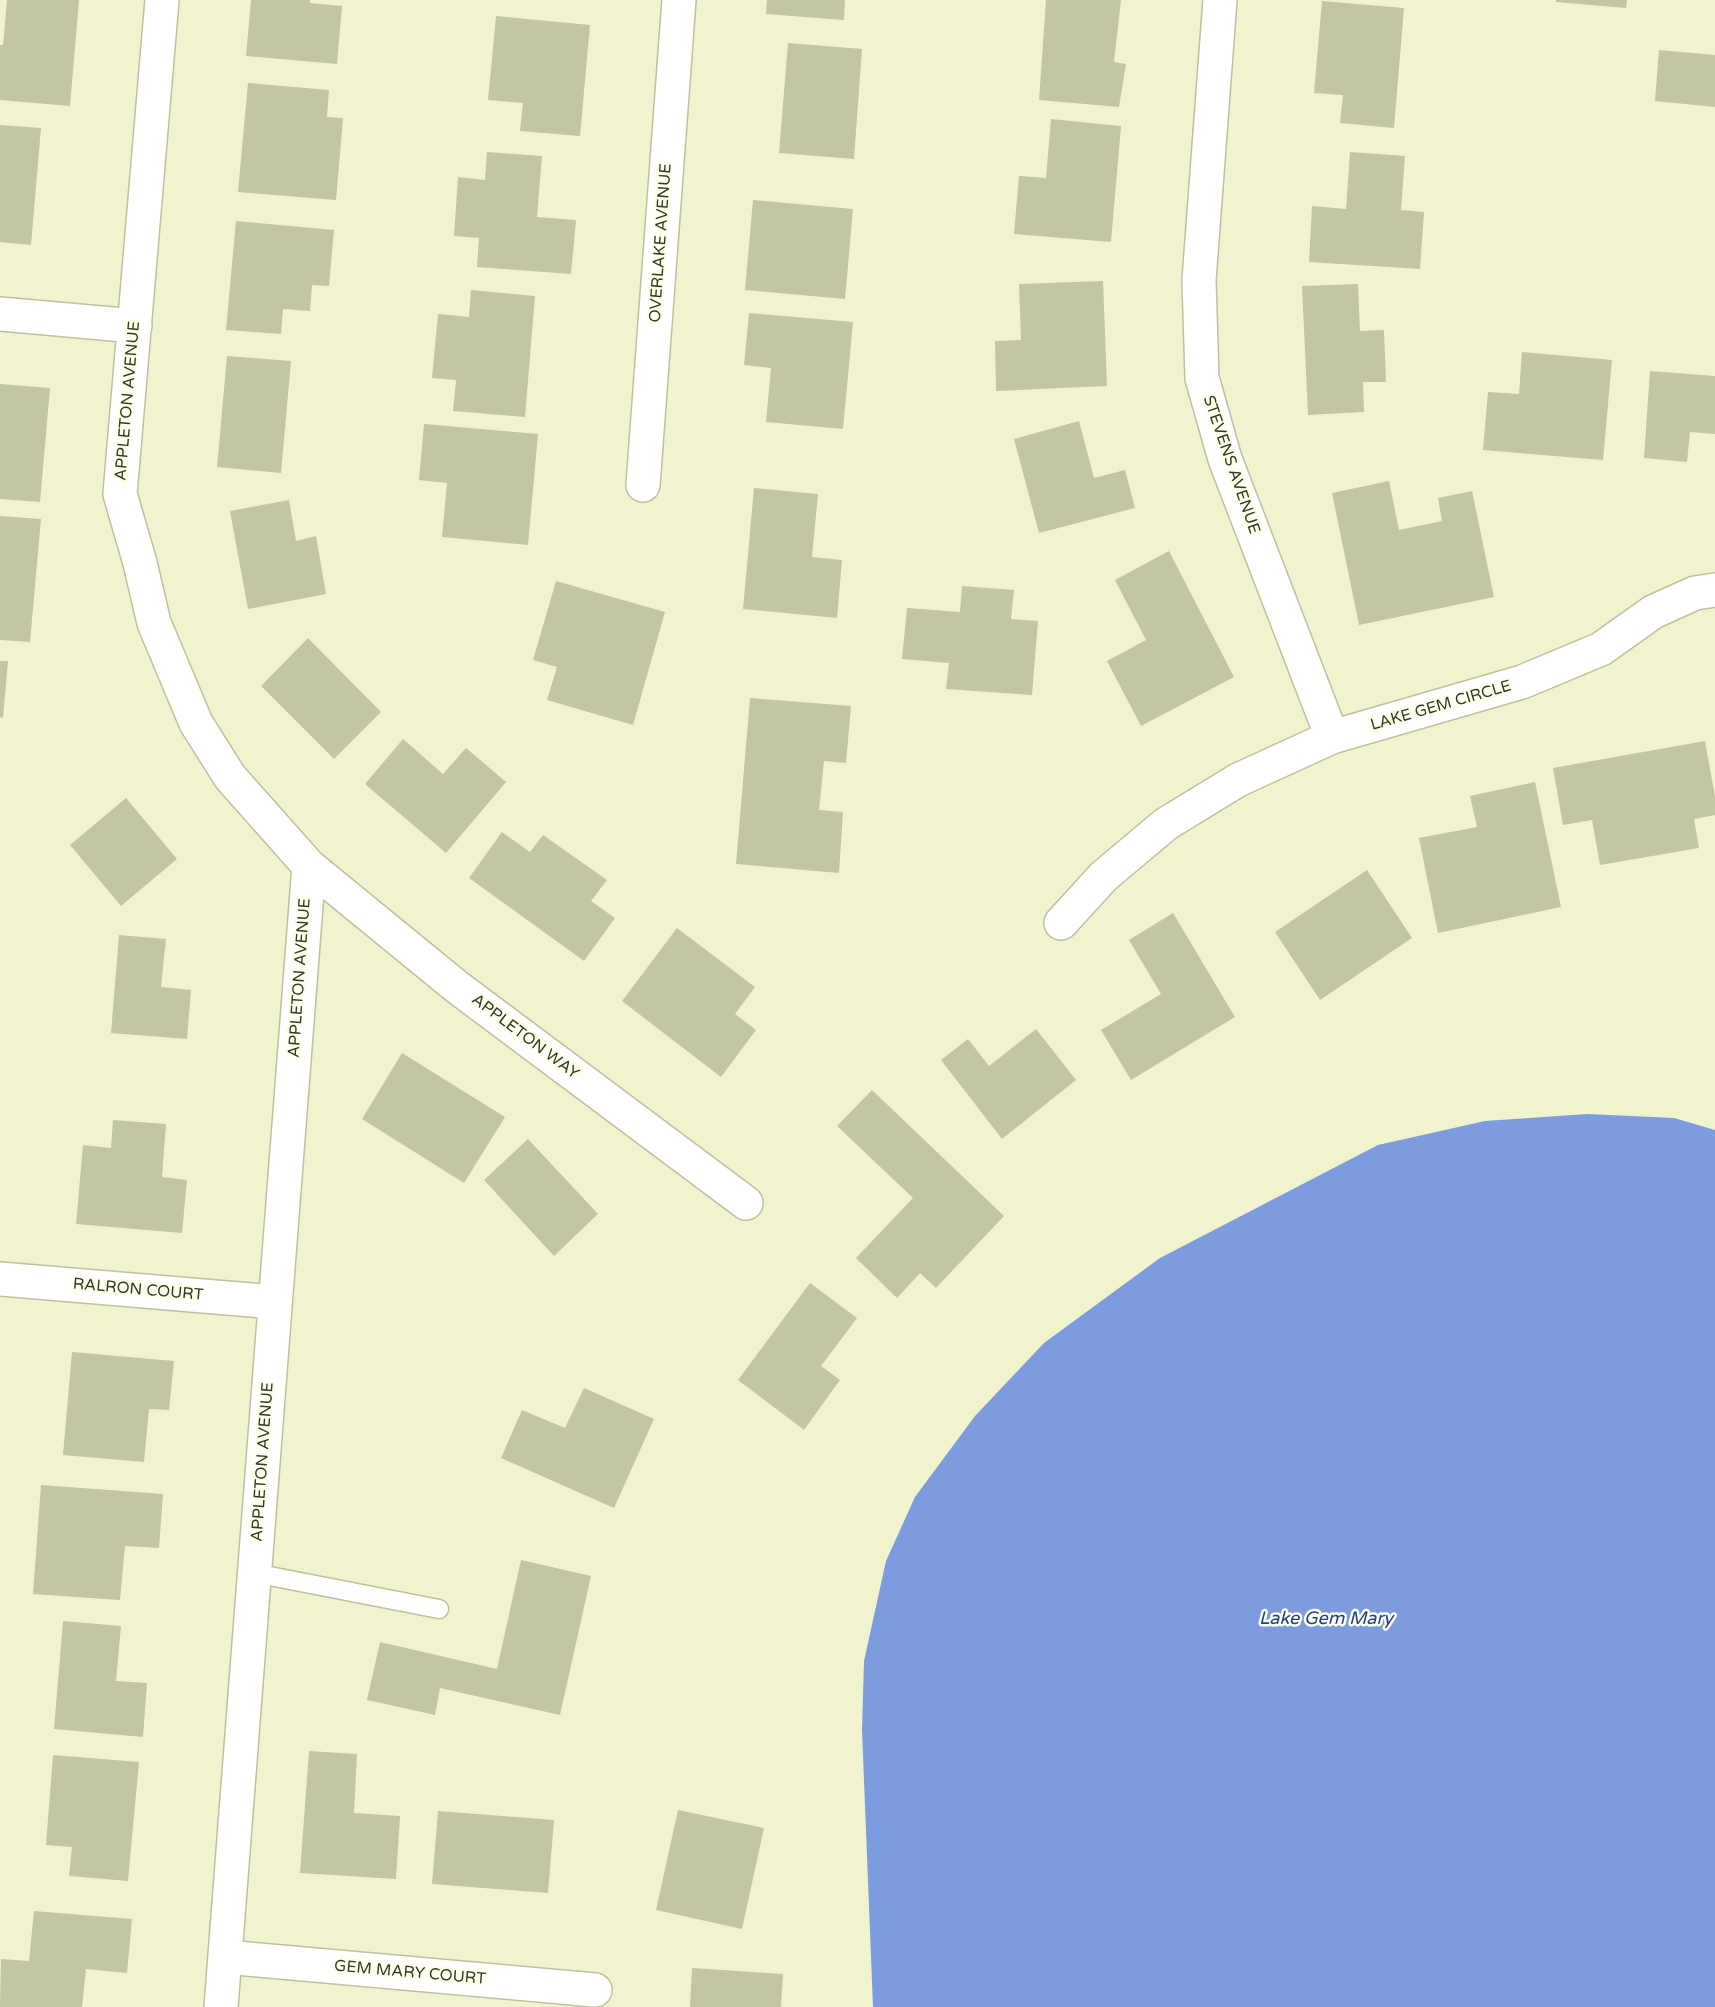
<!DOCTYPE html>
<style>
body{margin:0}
canvas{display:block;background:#f0f3ce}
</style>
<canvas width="1715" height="2007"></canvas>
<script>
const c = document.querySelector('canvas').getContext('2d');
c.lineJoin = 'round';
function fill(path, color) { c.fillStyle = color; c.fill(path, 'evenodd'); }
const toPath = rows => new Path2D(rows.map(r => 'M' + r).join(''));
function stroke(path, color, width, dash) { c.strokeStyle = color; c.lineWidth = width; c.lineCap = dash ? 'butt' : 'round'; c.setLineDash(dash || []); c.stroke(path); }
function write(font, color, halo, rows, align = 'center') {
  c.font = font + ' "Varela Round",sans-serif'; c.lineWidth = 5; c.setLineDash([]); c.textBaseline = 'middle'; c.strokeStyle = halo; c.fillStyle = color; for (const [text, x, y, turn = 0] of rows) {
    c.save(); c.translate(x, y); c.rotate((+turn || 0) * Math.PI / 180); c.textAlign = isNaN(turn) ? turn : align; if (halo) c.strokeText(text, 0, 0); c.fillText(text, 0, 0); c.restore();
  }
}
fill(toPath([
 [1588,1114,1674,1118,1715,1130,1715,2007,873,2007,862,1730,864,1661,886,1561,915,1497,975,1416,1044,1343,1160,1258,1378,1145,1485,1121]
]), '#7c9cdf');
fill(toPath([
 [7,0,79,0,70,106,0,100,0,45,3,45],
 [251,0,310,0,310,3,342,6,337,64,246,56],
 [767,0,845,0,844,20,766,14],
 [1046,0,1121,0,1114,62,1126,64,1119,107,1039,100],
 [1556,0,1627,0,1626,8,1556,2],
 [1322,1,1404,8,1394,128,1340,123,1343,95,1314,93],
 [496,16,590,25,580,136,520,131,523,103,488,100],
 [788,43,862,49,854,159,779,153],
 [1659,50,1715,55,1715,107,1655,101],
 [248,83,329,90,327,117,343,118,336,200,238,192],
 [1051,119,1121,126,1111,242,1014,234,1019,176,1046,178],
 [0,125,41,128,31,245,0,242],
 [487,152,542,156,537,217,576,220,571,274,477,267,479,238,454,236,458,177,485,180],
 [1350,152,1405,156,1401,210,1424,212,1420,269,1309,262,1312,206,1346,209],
 [753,200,853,209,845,299,745,290],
 [236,221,334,230,329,286,312,285,310,311,283,309,281,334,226,330],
 [1103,281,1107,386,996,391,995,341,1021,340,1019,284],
 [1358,284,1360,331,1384,330,1386,382,1363,382,1364,412,1308,415,1302,286],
 [471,290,535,296,525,417,453,411,456,380,432,378,438,314,469,317],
 [749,313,853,322,843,429,766,422,771,368,744,365],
 [1522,352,1612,360,1603,460,1483,450,1488,392,1519,394],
 [227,356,291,361,281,473,217,467],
 [1650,371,1715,376,1715,434,1690,432,1687,462,1644,458],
 [0,384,50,388,40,502,0,499],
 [1079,421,1094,478,1125,470,1135,508,1039,533,1014,439],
 [424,424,538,434,528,545,442,537,447,483,419,480],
 [1389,481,1399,530,1442,521,1438,498,1472,491,1494,597,1359,625,1332,493],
 [754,488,818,494,812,557,842,560,837,618,743,609],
 [289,500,296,541,316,536,326,594,248,609,230,511],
 [0,516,41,519,30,642,0,640],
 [1169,551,1234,677,1141,726,1107,661,1146,640,1115,580],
 [556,581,665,612,633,725,547,700,557,667,533,660],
 [962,586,1014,590,1011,619,1038,621,1032,695,946,689,949,663,902,659,907,608,960,612],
 [308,638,381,712,334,759,261,686],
 [0,661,8,661,3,718,0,717],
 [750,698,851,706,846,763,824,761,819,810,843,812,839,873,736,864],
 [403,739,443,774,466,748,506,782,446,853,365,784],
 [1705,741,1715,797,1715,815,1694,819,1699,848,1600,865,1592,820,1563,825,1553,768],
 [1535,782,1561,907,1438,933,1419,838,1477,827,1470,796],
 [126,798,177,859,121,906,70,845],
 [502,832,530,852,543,835,607,880,591,901,615,918,584,961,469,878],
 [1367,870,1412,938,1320,1000,1275,932],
 [1173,913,1235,1017,1131,1080,1101,1030,1161,994,1129,940],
 [677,928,755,987,735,1014,756,1030,721,1077,622,1001],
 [119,935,166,939,161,987,191,990,187,1039,111,1033],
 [1036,1029,1076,1080,1002,1139,941,1060,968,1039,989,1066],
 [402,1053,505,1117,464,1183,362,1119],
 [872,1090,1004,1216,936,1288,920,1273,897,1298,856,1258,913,1198,837,1126],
 [113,1120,166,1124,162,1177,187,1180,182,1233,76,1224,83,1145,111,1148],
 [528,1139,598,1214,554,1256,484,1180],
 [810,1283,857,1318,821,1366,840,1380,804,1430,738,1380],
 [72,1352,174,1361,169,1410,149,1409,144,1462,63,1455],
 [584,1388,654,1419,614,1508,501,1458,522,1410,565,1428],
 [41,1485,163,1494,159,1548,125,1546,120,1600,33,1594],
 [521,1560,591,1576,560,1715,440,1688,435,1715,367,1700,380,1642,497,1669],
 [63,1621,121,1626,116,1681,147,1683,143,1737,54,1729],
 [309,1751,357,1754,354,1813,400,1816,396,1879,300,1873],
 [53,1755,139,1762,128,1881,69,1876,72,1847,46,1845],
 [678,1810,764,1828,742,1929,656,1910],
 [438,1811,554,1820,548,1893,432,1884],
 [34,1911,132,1919,127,1973,86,1969,82,2007,0,2007,1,1959,29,1961],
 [692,1968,783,1974,781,2007,690,2007]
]), '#c3c6a2');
const service = toPath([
 [254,1573,439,1609]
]);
const minor = toPath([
 [162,0,120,494,140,563,154,623,196,723,230,777,309,866,457,987,746,1203],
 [1220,0,1199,280,1202,378,1225,459,1332,737],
 [0,314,135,326],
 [643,485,679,0],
 [1061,923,1104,876,1166,824,1238,780,1332,737,1522,682,1601,649,1653,612,1695,593,1715,590],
 [0,1279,275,1302],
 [225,1957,595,1990],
 [221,2007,309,866]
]);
stroke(service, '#bfc19e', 21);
stroke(minor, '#bfc19e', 36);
stroke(service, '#fff', 18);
stroke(minor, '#fff', 33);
write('16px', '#363729', '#fdffe9', [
 ["OVERLAKE AVENUE",661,243,-86],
 ["APPLETON AVENUE",128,401,-85],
 ["STEVENS AVENUE",1231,465,71],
 ["LAKE GEM CIRCLE",1441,706,-16],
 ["APPLETON AVENUE",300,978,-86],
 ["APPLETON WAY",525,1037,37],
 ["RALRON COURT",138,1290,5],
 ["APPLETON AVENUE",263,1462,-86],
 ["GEM MARY COURT",410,1973,5]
]);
write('italic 18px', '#20408e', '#fdffe9', [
 ["Lake Gem Mary",1326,1619]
]);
</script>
